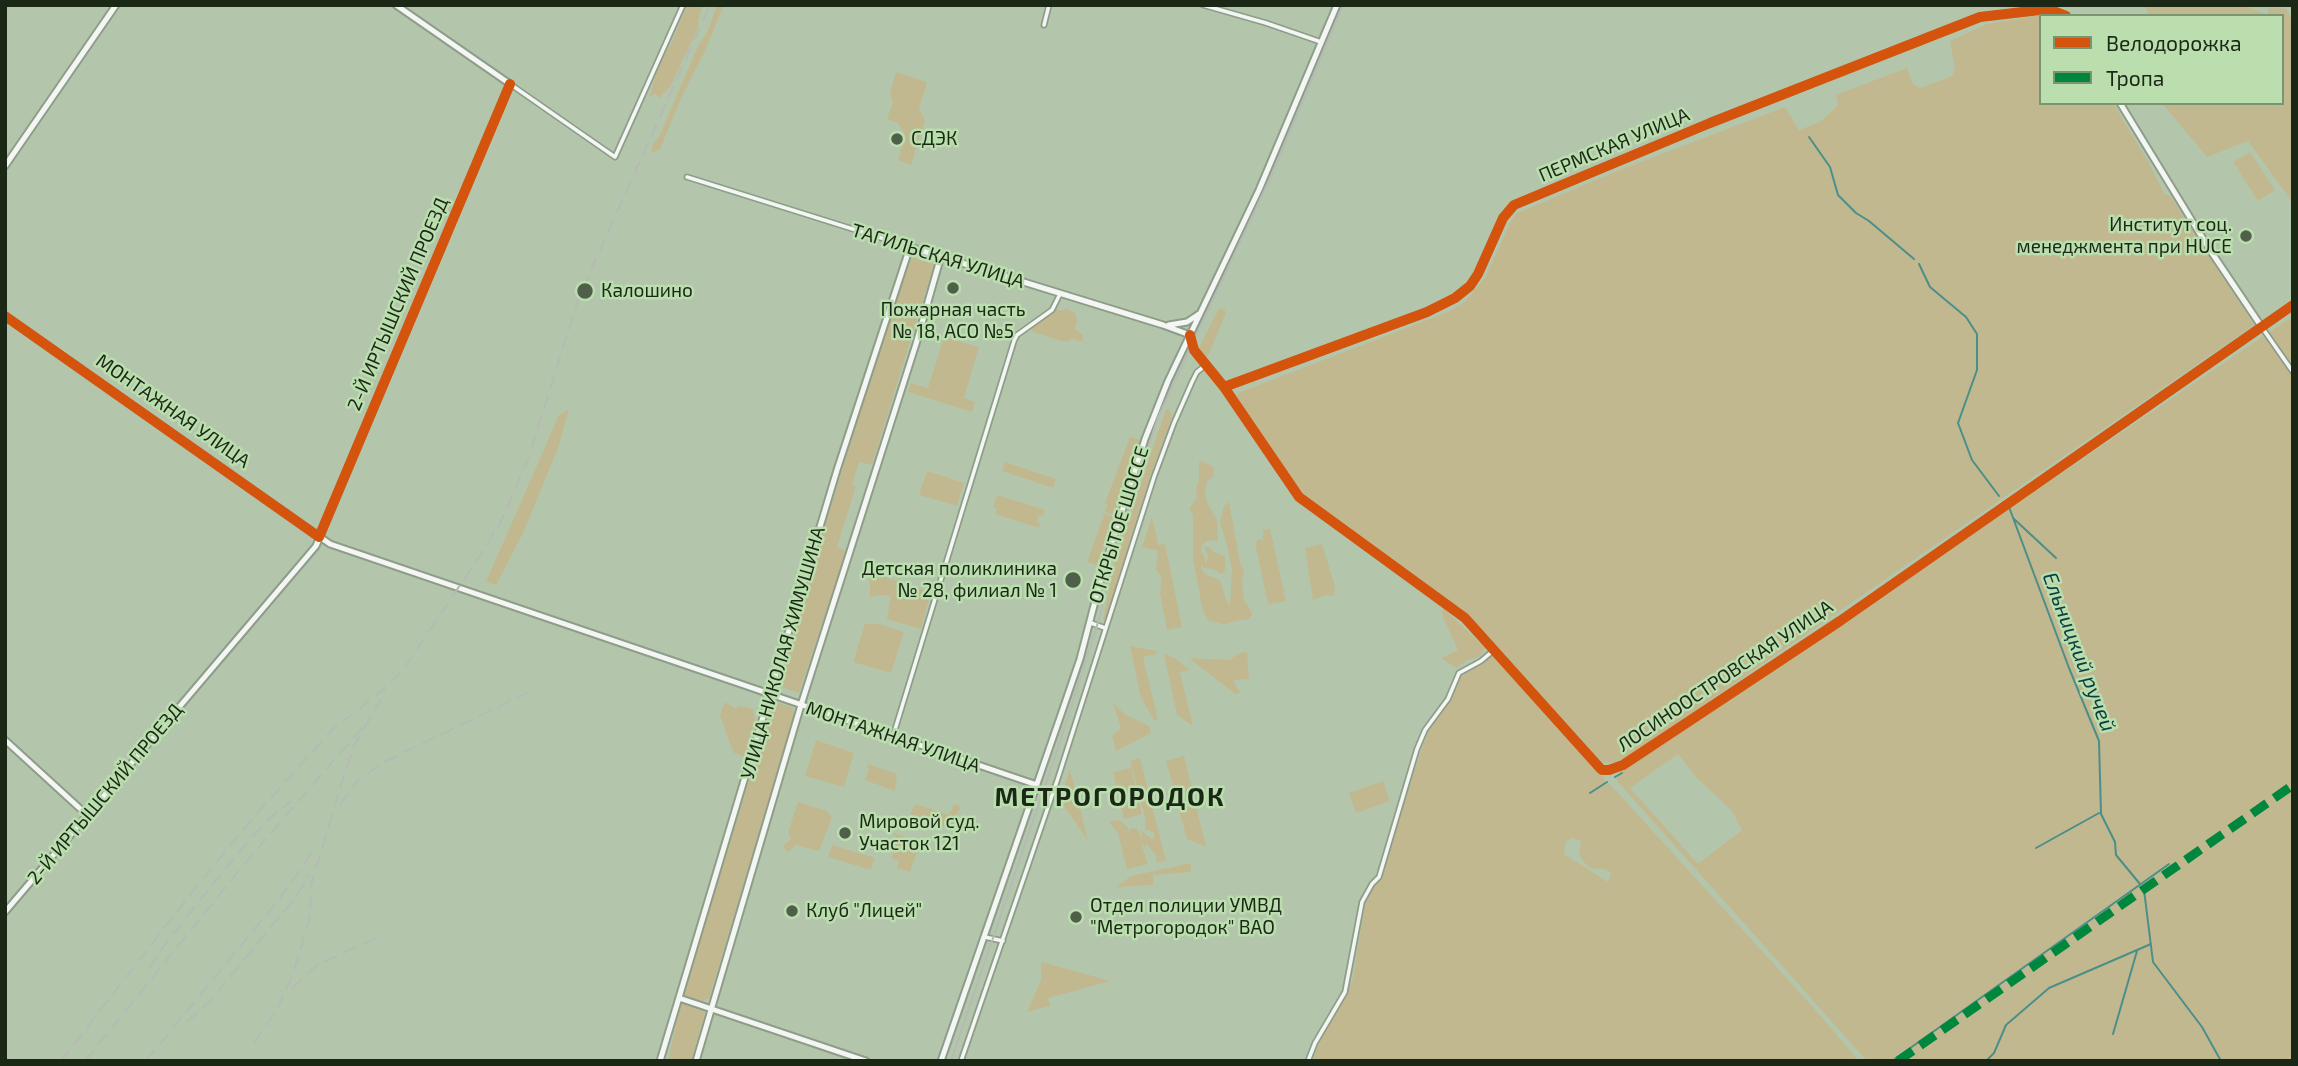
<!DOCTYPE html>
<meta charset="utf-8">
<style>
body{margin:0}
#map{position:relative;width:2298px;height:1066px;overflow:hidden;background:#b3c6ac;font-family:"Exo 2",sans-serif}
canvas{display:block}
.frame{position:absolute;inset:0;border:7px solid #1b2816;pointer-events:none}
.legend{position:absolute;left:2039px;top:14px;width:245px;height:91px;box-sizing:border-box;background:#badeae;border:2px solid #7a9571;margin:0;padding:9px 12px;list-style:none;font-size:21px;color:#1b2816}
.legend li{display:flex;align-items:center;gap:14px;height:35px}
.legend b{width:35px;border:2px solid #7a9571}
</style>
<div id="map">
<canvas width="2298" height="1066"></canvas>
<div class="frame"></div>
<ul class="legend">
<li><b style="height:9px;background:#d4540d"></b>Велодорожка</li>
<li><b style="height:9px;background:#00873e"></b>Тропа</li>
</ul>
</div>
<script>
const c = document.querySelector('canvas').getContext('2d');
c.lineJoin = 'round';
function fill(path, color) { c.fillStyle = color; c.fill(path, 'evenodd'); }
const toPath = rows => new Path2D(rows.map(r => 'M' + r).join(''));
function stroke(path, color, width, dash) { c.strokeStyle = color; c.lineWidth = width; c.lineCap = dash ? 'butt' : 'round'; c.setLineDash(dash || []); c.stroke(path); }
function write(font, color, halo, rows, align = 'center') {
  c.font = font + ' "Exo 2",sans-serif'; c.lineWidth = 5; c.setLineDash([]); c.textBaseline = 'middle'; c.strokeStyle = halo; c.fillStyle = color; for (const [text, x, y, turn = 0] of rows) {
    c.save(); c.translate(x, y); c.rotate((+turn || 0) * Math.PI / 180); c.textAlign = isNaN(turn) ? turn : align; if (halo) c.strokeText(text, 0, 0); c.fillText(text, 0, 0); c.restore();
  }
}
fill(toPath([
 [687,5,705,5,700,12,697,30,670,87,659,98,654,93,649,98,660,61,672,42],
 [717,5,724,5,705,51,682,96,660,149,652,153,652,146,659,137,698,46,708,31],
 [2144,5,2241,5,2267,14,2269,8,2286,9,2293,20,2293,203,2248,141,2207,157,2162,103,2282,103,2282,16,2138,16,2148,13],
 [2034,16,2041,16,2041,103,2113,103,2150,165,2164,193,2171,197,2254,325,1626,758,1615,762,1605,763,1595,759,1468,618,1301,497,1237,397,1238,393,1448,312,1465,302,1485,278,1511,221,1517,213,1527,209,1622,169,1785,107,1799,130,1820,122,1838,105,1836,95,1907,68,1913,84,1920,88,1952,76,1955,69,1950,41,1987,24],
 [896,72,927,82,919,109,925,120,911,165,898,160,905,135,898,123,887,119,893,102,890,93],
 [2250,152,2275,190,2258,201,2233,162],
 [912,257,934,264,872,465,859,462,852,485,856,486,837,547,846,551,799,693,778,686,800,606,893,305],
 [1056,307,1060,311,1067,308,1075,313,1077,321,1075,329,1083,335,1083,341,1078,341,1073,338,1067,342,1061,341,1031,331,1032,327],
 [1219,308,1225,310,1226,313,1207,358,1199,348],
 [2293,316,2293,1061,1867,1061,1617,781,1617,775],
 [1678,754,1696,777,1732,811,1742,830,1698,864,1630,788],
 [944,337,979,347,964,398,975,402,972,412,908,392,911,383,928,388],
 [569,409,558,448,523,533,496,585,486,582,559,415],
 [1166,409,1170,410,1172,418,1151,474,1105,620,1103,620,1114,564],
 [1130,437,1140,440,1114,515,1105,512,1108,505,1105,503],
 [1201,461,1212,466,1214,470,1213,477,1207,481,1205,493,1207,503,1217,520,1218,541,1208,540,1202,545,1201,552,1205,557,1205,563,1207,562,1208,555,1204,547,1209,547,1214,552,1225,556,1225,572,1220,574,1215,570,1202,567,1203,564,1201,567,1205,574,1220,580,1227,602,1230,605,1232,569,1226,542,1220,522,1224,506,1229,502,1240,563,1244,570,1242,580,1244,600,1252,613,1250,619,1235,621,1223,625,1220,623,1209,621,1203,611,1193,560,1193,515,1189,509,1197,497,1196,487,1199,480,1199,462],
 [1005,462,1056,479,1053,488,1002,471],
 [927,471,964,483,957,506,919,495],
 [997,495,1045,510,1043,516,1039,515,1037,522,1040,524,1039,528,995,514,997,508,993,507],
 [1100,512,1114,517,1097,565,1087,562,1104,515],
 [1152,516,1158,545,1165,544,1182,627,1167,630,1160,593,1162,578,1156,569,1158,551,1142,547],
 [1270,528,1286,601,1268,604,1255,543,1260,539,1263,541,1263,530],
 [1322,544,1335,586,1333,596,1326,595,1313,600,1305,548],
 [870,572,931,592,921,629,887,619,891,596,881,595,870,597],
 [1443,608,1485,648,1480,656,1466,661,1456,668,1441,658,1458,650,1442,615],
 [865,624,879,624,904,632,891,673,853,662],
 [1130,646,1156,651,1156,654,1143,657,1158,720,1154,720,1141,698],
 [1247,652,1249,679,1233,680,1240,693,1235,694,1189,658,1229,660,1240,653],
 [1494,653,1604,778,1605,783,1609,783,1813,1007,1859,1061,1312,1061,1324,1031,1342,1003,1352,982,1365,904,1373,886,1382,878,1396,826,1428,730,1450,700,1458,679],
 [1572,838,1581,841,1579,855,1589,868,1605,869,1611,873,1608,882,1564,854,1566,842],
 [1164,654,1175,658,1190,670,1180,672,1193,726,1177,715],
 [725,702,735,708,740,706,753,709,755,721,744,757,734,753,729,741,720,715],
 [778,703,792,707,795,715,709,998,704,1001,685,996,684,993,771,708],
 [1113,703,1126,715,1149,726,1151,733,1116,751,1112,736,1121,728],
 [816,740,854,753,844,787,805,776],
 [1184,756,1206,847,1187,839,1166,761],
 [1140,758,1166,861,1155,862,1157,857,1146,843,1145,848,1141,843,1148,864,1127,869,1118,833,1109,822,1119,820,1128,827,1128,832,1130,829,1136,828,1140,834,1140,838,1142,835,1140,830,1150,837,1149,839,1154,839,1154,833,1145,829,1146,821,1130,761],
 [868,764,897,774,895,791,865,780,869,769,867,768],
 [1131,768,1142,814,1124,819,1113,772],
 [1070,769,1088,841,1060,800],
 [1383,781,1390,801,1356,813,1349,793],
 [798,802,827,811,832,818,819,851,796,845,788,852,783,846,791,839,788,832],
 [916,804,949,815,954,804,961,806,955,818,958,822,968,826,964,834,910,814],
 [891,832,920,842,910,872,897,868,899,861,891,858,897,839],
 [832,845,875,858,871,870,828,857],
 [1191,863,1191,872,1153,875,1153,885,1116,887,1131,876],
 [1041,962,1111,981,1048,998,1050,1006,1027,1012,1041,980],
 [681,1002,706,1009,691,1061,668,1061]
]), '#c2b88f');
stroke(toPath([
 [1809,137,1830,167,1838,195,1856,213,1869,221,1914,259],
 [1919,264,1930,287,1966,317,1977,334,1977,370,1958,423,1972,460,1999,496],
 [2009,507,2069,668,2099,741,2101,814,2115,842,2116,855,2140,884],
 [2013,518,2056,558],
 [1615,777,1622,773],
 [1590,793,1607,782],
 [2036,848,2099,813],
 [2144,890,2153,962,2202,1027,2221,1061],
 [2113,1034,2137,951],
 [1892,1061,2169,864],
 [1986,1061,1994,1053,2006,1025,2049,988,2151,944]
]), '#4b8f89', 2);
const street = toPath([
 [1203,5,1266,23,1321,42],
 [1044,25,1049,5],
 [510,84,615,157,683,5],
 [687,177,910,247],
 [2261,326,2293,372],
 [1091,623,1105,628],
 [893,736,1014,341,1017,335,1052,310,1060,294],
 [985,937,1003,941],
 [961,1061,1058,778,1154,477,1174,423,1192,382,1197,372,1206,365],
 [1308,1061,1315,1043,1345,992,1362,902,1372,884,1379,877,1417,749,1425,730,1448,699,1459,673,1481,661,1494,650]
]);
const secondary = toPath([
 [2120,103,2208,247,2261,326],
 [5,166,116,5],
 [5,316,330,544,1037,785],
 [1169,325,1187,322,1199,314],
 [1190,335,1194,350,1224,387,1299,497,1465,618,1599,767,1602,770,1609,770,1623,765,1840,621,2293,305],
 [1224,387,1427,312,1455,298,1470,286,1478,274,1503,218,1514,205,1710,123,1980,17,2048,9,2066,16],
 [5,740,87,815],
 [5,912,316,546,510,84,396,5],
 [679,998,866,1061],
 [660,1061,837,470,910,247,1163,325,1190,335],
 [696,1061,801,705,916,344,941,256],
 [941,1061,1065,703,1080,659,1103,571,1145,439,1168,381,1259,190,1337,5]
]);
stroke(street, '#8e9d89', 7);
stroke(secondary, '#8e9d89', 9);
stroke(street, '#f4f6f3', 3.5);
stroke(secondary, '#f4f6f3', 5);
stroke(toPath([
 [951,1061,1060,742,1100,616,1111,563,1158,417,1274,170,1343,5]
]), '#b6bab4', 2);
stroke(toPath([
 [340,805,357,781,382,763,535,689],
 [149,969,163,947,237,854,268,820,291,801],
 [292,988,317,965,378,937],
 [187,1022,211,1000,295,898,310,875],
 [254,1043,276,1011,293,974,310,916,311,885,346,769,354,746,385,692],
 [61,1061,189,896,259,811,333,729,383,690,403,670,485,548,500,523,528,459,579,297,710,5],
 [85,1061,245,863,368,721],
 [146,1061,283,894,316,847]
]), '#b6bab4', 2, [14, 7]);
stroke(toPath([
 [1898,1061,2293,785]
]), '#00873e', 9, [18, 9]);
stroke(toPath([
 [5,316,319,537,510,84],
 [1190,335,1194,350,1224,387,1299,497,1465,618,1599,767,1602,770,1609,770,1623,765,1840,621,2293,305],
 [1224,387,1427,312,1455,298,1470,286,1478,274,1503,218,1514,205,1710,123,1980,17,2048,9,2066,16]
]), '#d4540d', 10);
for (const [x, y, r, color] of [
 [897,139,7,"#505f4a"],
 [2246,236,7,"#505f4a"],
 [953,288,7,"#505f4a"],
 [585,291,9,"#505f4a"],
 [1073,580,9,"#505f4a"],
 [845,833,7,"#505f4a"],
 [792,911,7,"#505f4a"],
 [1076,917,7,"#505f4a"]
]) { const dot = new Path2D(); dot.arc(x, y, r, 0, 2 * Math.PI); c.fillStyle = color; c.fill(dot); stroke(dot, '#badeae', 2.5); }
write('19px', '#1b2816', '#badeae', [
 ["СДЭК",911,139],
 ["Институт соц.",2232,225,"right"],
 ["менеджмента при HUCE",2232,247,"right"],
 ["Калошино",601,291],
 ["Пожарная часть",953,310,"center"],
 ["№ 18, АСО №5",953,332,"center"],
 ["Детская поликлиника",1057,569,"right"],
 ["№ 28, филиал № 1",1057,591,"right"],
 ["Мировой суд.",859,822],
 ["Участок 121",859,844],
 ["Отдел полиции УМВД",1090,906],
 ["\"Метрогородок\" ВАО",1090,928],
 ["Клуб \"Лицей\"",806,911]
], 'left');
write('19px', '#1b2816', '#badeae', [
 ["ПЕРМСКАЯ УЛИЦА",1614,145,-23],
 ["ТАГИЛЬСКАЯ УЛИЦА",938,256,17],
 ["2-Й ИРТЫШСКИЙ ПРОЕЗД",398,304,-67],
 ["МОНТАЖНАЯ УЛИЦА",173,411,35],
 ["ОТКРЫТОЕ ШОССЕ",1119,525,-73],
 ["УЛИЦА НИКОЛАЯ ХИМУШИНА",783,653,-74],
 ["ЛОСИНООСТРОВСКАЯ УЛИЦА",1725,676,-34],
 ["МОНТАЖНАЯ УЛИЦА",893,737,19],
 ["2-Й ИРТЫШСКИЙ ПРОЕЗД",105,794,-50]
]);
write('italic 21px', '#0a3f40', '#badeae', [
 ["Ельницкий ручей",2079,652,69]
]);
c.letterSpacing = '2px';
write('bold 26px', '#1b2816', '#badeae', [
 ["МЕТРОГОРОДОК",1110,797]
]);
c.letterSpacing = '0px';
</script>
